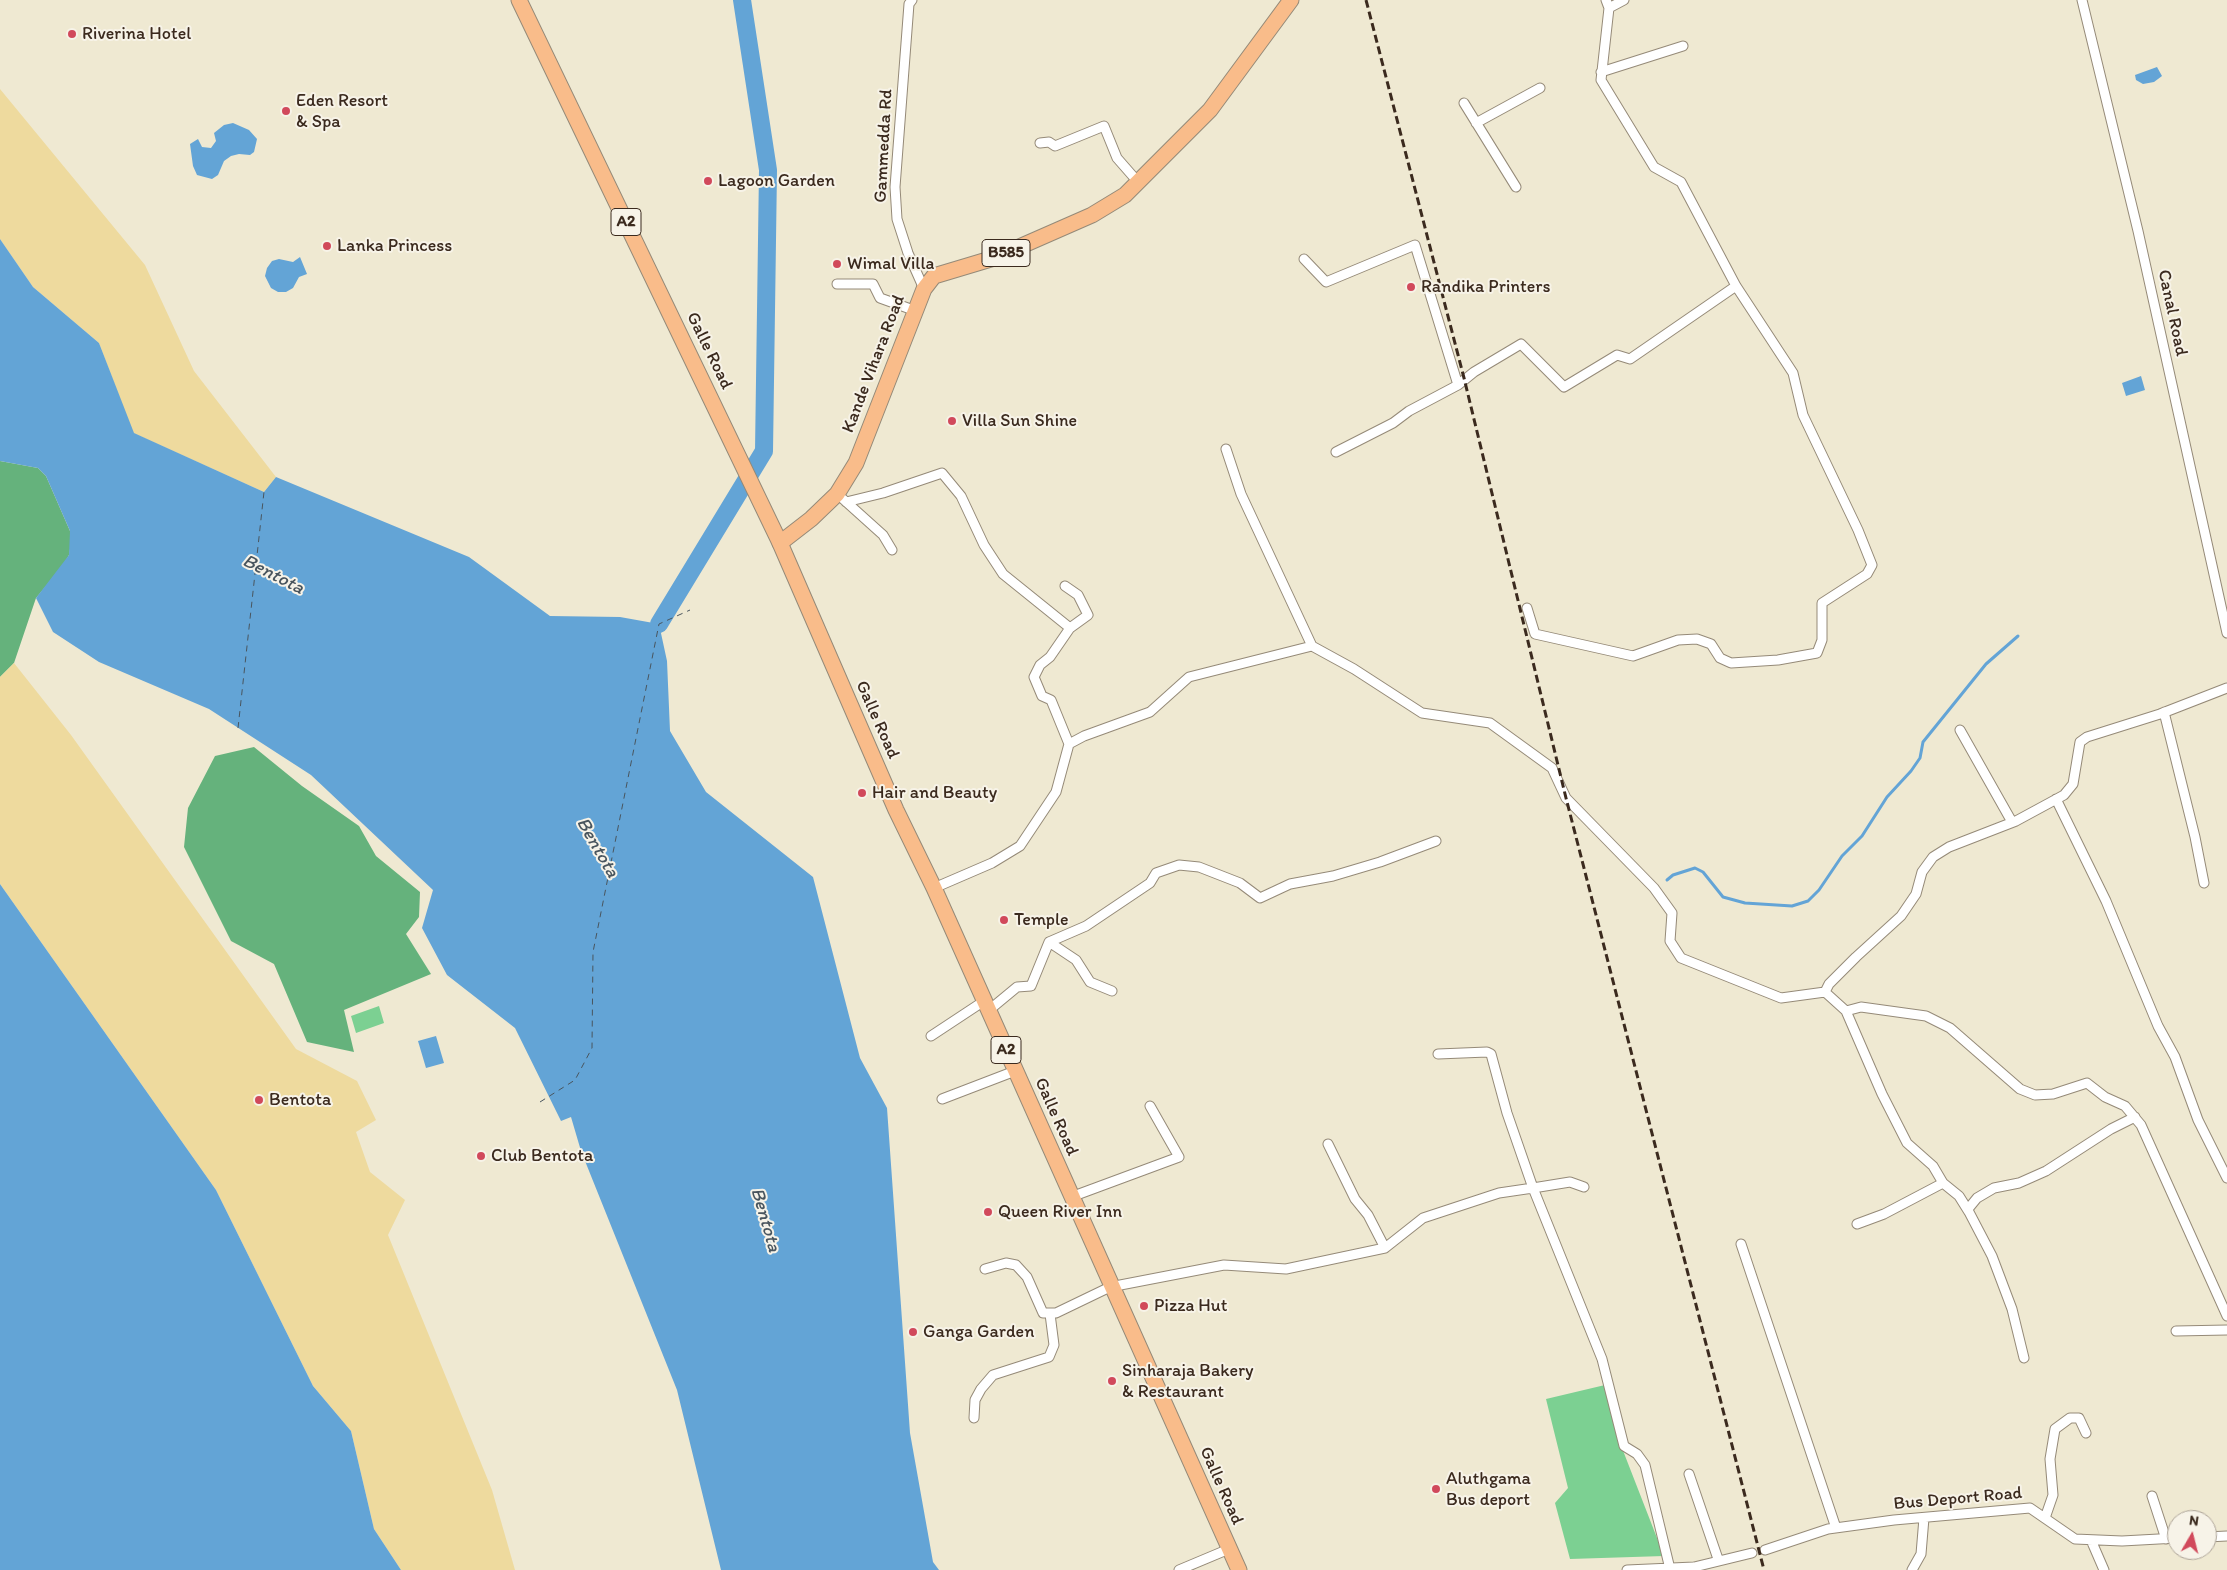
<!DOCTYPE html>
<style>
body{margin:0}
#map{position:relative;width:2227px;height:1570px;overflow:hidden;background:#efe9d2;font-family:Itim,sans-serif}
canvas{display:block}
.north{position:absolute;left:2167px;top:1510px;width:50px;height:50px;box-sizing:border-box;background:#f7f3e8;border:1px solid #aca397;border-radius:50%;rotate:8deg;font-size:14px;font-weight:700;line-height:20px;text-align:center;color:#3b2a1e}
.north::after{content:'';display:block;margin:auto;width:18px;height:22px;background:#d1495b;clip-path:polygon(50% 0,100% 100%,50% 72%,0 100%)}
</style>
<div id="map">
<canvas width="2227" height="1570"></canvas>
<div class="north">N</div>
</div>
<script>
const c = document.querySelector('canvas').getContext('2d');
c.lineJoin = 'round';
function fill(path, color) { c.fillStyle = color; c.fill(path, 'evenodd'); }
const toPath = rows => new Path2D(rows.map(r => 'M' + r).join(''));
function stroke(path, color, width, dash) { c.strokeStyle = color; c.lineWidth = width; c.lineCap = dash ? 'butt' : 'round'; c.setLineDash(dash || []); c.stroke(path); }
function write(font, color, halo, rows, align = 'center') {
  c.font = font + ' Itim,sans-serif'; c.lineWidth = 4; c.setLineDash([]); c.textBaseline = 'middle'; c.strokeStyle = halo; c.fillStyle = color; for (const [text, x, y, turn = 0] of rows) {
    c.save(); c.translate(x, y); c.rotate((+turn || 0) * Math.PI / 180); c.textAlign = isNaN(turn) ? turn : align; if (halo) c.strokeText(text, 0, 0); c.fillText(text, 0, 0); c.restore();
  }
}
fill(toPath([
 [379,1006,384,1023,356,1033,351,1016],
 [1605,1385,1622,1448,1664,1556,1570,1559,1555,1503,1568,1488,1546,1399]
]), '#7cd092');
fill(toPath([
 [0,461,38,468,46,476,70,531,71,543,69,555,63,566,36,598,14,663,0,677],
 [254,747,302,786,359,826,376,856,420,892,419,917,406,934,431,974,344,1010,354,1052,307,1042,274,964,231,941,184,847,188,808,215,756]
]), '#65b27c');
fill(toPath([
 [0,89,145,265,194,371,276,477,264,492,133,433,99,343,33,287,0,239],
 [14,663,71,735,296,1049,357,1081,376,1120,356,1132,370,1172,405,1200,388,1235,492,1490,515,1570,401,1570,374,1529,351,1431,313,1386,216,1190,0,884,0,677]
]), '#eeda9e');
fill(toPath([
 [2157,67,2162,76,2154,82,2143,84,2136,80,2135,75],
 [233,123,249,130,257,139,254,152,250,155,239,154,231,156,224,161,218,175,212,179,197,175,193,166,190,144,198,139,202,147,211,148,216,141,214,133,224,125],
 [0,239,33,287,99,343,134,433,264,492,276,477,469,557,550,616,620,617,659,624,667,661,670,731,706,792,813,877,860,1058,887,1108,910,1433,933,1562,939,1570,721,1570,677,1390,581,1151,571,1117,561,1121,515,1028,447,975,422,928,433,890,311,775,209,709,99,662,53,632,36,598,69,555,70,531,46,476,38,468,0,461],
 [300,257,307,274,299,277,293,288,286,292,278,292,271,288,265,276,267,268,272,261,279,259,293,262],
 [2141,376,2145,390,2126,396,2122,383],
 [0,884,216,1190,313,1386,351,1431,374,1529,401,1570,0,1570],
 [436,1036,444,1063,426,1068,418,1041]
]), '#63a4d6');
stroke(toPath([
 [1667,880,1673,875,1695,868,1703,872,1723,897,1745,903,1792,906,1808,901,1819,890,1842,856,1862,836,1887,797,1911,771,1920,758,1923,742,1986,664,2018,636]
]), '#63a4d6', 3);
stroke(toPath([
 [659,624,764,451,768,170,742,0]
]), '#63a4d6', 18);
stroke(toPath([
 [238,728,264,492],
 [540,1102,575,1080,592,1048,593,952,659,624,690,610]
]), '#49555e', 1, [6, 5]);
const minor = toPath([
 [912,0,909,4,895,187,897,219,908,253,924,289],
 [1606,0,1609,8,1624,0],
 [2082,0,2138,231,2227,633],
 [1601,72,1683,46],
 [1464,103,1516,187],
 [1476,123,1540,88],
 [1040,143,1049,142,1055,146,1104,126,1117,158,1138,182],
 [1304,259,1326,282,1415,245,1458,385],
 [837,284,873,284,880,298,916,311],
 [1226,449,1241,494,1312,646,1354,669,1422,713,1490,723,1552,768,1566,798,1654,888,1672,913,1670,941,1681,958,1781,998,1825,992,1829,984,1856,957,1901,916,1916,894,1922,872,1933,857,1949,847,2016,821,2064,795,2073,784,2080,742,2087,737,2160,714,2227,688],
 [1336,452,1393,423,1409,411,1458,385,1474,372,1521,344,1564,387,1617,355,1630,359,1736,286],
 [843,499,883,535,892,550],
 [846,502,883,493,942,473,961,496,984,545,1003,574,1070,628,1050,657,1040,665,1034,677,1042,696,1051,700,1069,744],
 [1065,586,1078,595,1088,615,1070,628],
 [1527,608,1535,634,1633,656,1678,640,1697,639,1711,644,1720,658,1731,663,1778,660,1817,653,1822,640,1822,603,1867,574,1872,565,1858,530,1803,415,1793,373,1736,286,1681,182,1654,167,1601,80,1609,8],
 [2164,712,2195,837,2204,883],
 [1960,730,2012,822],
 [2056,799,2106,901,2158,1026,2175,1057,2198,1120,2227,1178],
 [934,888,992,863,1020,846,1056,792,1069,744,1084,736,1150,712,1189,677,1312,646],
 [1049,942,1076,960,1090,982,1112,991],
 [1825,992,1846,1011,1882,1094,1907,1143,1933,1166,1943,1183,1959,1196,1969,1212,1992,1256,2012,1309,2024,1358],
 [988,1011,1017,987,1031,986,1049,942,1086,926,1150,883,1156,873,1179,865,1199,867,1240,883,1260,898,1290,884,1333,876,1380,862,1436,841],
 [1846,1011,1861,1007,1926,1016,1950,1028,2020,1089,2035,1095,2053,1094,2087,1083,2105,1097,2125,1106,2141,1125,2227,1316],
 [931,1036,984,1001],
 [1438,1054,1487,1052,1491,1054,1507,1113,1533,1188,1570,1182,1584,1187],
 [942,1099,1015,1071],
 [1328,1144,1355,1199,1368,1215,1385,1248],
 [1071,1197,1179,1157,1150,1106],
 [1968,1209,1977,1198,1994,1188,2019,1183,2046,1171,2111,1129,2135,1117],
 [1857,1224,1884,1214,1943,1183],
 [1741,1244,1836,1528],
 [985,1269,1006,1263,1016,1265,1027,1277,1043,1313,1056,1313,1110,1287,1224,1265,1286,1269,1385,1248,1423,1218,1499,1193,1533,1188,1602,1359,1624,1446,1637,1454,1645,1465,1670,1569],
 [2176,1331,2227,1330],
 [974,1418,975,1400,981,1389,993,1375,1049,1357,1054,1345,1050,1314],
 [1689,1474,1718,1559],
 [2152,1496,2166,1539],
 [2045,1518,2053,1495,2050,1459,2055,1429,2070,1418,2079,1418,2086,1433],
 [2207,1537,2227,1536],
 [2091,1540,2104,1570],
 [1765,1550,1828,1529,1894,1520,2030,1508,2075,1539,2122,1541,2177,1538],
 [1179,1570,1229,1549],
 [1627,1570,1694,1567,1752,1553],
 [1912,1570,1921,1554,1924,1518]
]);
const primary = toPath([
 [780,543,811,519,837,494,856,463,924,289,934,276,994,258,1092,215,1125,195,1210,110,1291,0]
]);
const trunk = toPath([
 [519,0,780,543,896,810,934,888,1239,1570]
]);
stroke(minor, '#958a78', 11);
stroke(primary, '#958a78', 17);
stroke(trunk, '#958a78', 17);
stroke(minor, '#fff', 9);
stroke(primary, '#f9bc8a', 15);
stroke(trunk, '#f9bc8a', 15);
stroke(toPath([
 [1366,0,1464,378,1566,798,1764,1570]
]), '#3b2a1e', 3, [8, 4]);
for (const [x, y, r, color] of [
 [72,34,5,"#d1495b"],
 [286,111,5,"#d1495b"],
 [708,181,5,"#d1495b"],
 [327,246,5,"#d1495b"],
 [837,264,5,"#d1495b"],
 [1411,287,5,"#d1495b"],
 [952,421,5,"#d1495b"],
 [862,793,5,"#d1495b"],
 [1004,920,5,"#d1495b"],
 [259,1100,5,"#d1495b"],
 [481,1156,5,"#d1495b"],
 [988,1212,5,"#d1495b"],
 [1144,1306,5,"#d1495b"],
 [913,1332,5,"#d1495b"],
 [1112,1381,5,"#d1495b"],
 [1436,1489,5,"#d1495b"]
]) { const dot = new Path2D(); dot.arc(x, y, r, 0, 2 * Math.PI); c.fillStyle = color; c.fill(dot); stroke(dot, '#f7f3e8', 2); }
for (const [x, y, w] of [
 [626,222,30],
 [1006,253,48],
 [1006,1050,30]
]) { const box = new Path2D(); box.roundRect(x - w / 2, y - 13.5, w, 27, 4); c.fillStyle = '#f7f3e8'; c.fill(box); stroke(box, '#3b2a1e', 1); }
write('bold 16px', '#3b2a1e', null, [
 ["A2",626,222],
 ["B585",1006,253],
 ["A2",1006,1050]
]);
write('18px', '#3b2a1e', '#f7f3e8', [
 ["Riverina Hotel",82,34],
 ["Eden Resort",296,101],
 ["& Spa",296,122],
 ["Lagoon Garden",718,181],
 ["Lanka Princess",337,246],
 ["Wimal Villa",847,264],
 ["Randika Printers",1421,287],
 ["Villa Sun Shine",962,421],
 ["Hair and Beauty",872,793],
 ["Temple",1014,920],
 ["Bentota",269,1100],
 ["Club Bentota",491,1156],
 ["Queen River Inn",998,1212],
 ["Pizza Hut",1154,1306],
 ["Ganga Garden",923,1332],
 ["Sinharaja Bakery",1122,1371],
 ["& Restaurant",1122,1392],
 ["Aluthgama",1446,1479],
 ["Bus deport",1446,1500]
], 'left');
write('18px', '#3b2a1e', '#f7f3e8', [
 ["Gammedda Rd",884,146,-87],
 ["Canal Road",2172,313,78],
 ["Galle Road",709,351,64],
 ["Kande Vihara Road",874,364,-69],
 ["Galle Road",877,720,66],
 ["Galle Road",1056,1117,66],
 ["Galle Road",1221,1486,66],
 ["Bus Deport Road",1958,1499,-5]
]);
write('italic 19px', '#49555e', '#f7f3e8', [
 ["Bentota",273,575,27],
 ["Bentota",597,848,60],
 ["Bentota",765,1220,74]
]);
</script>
